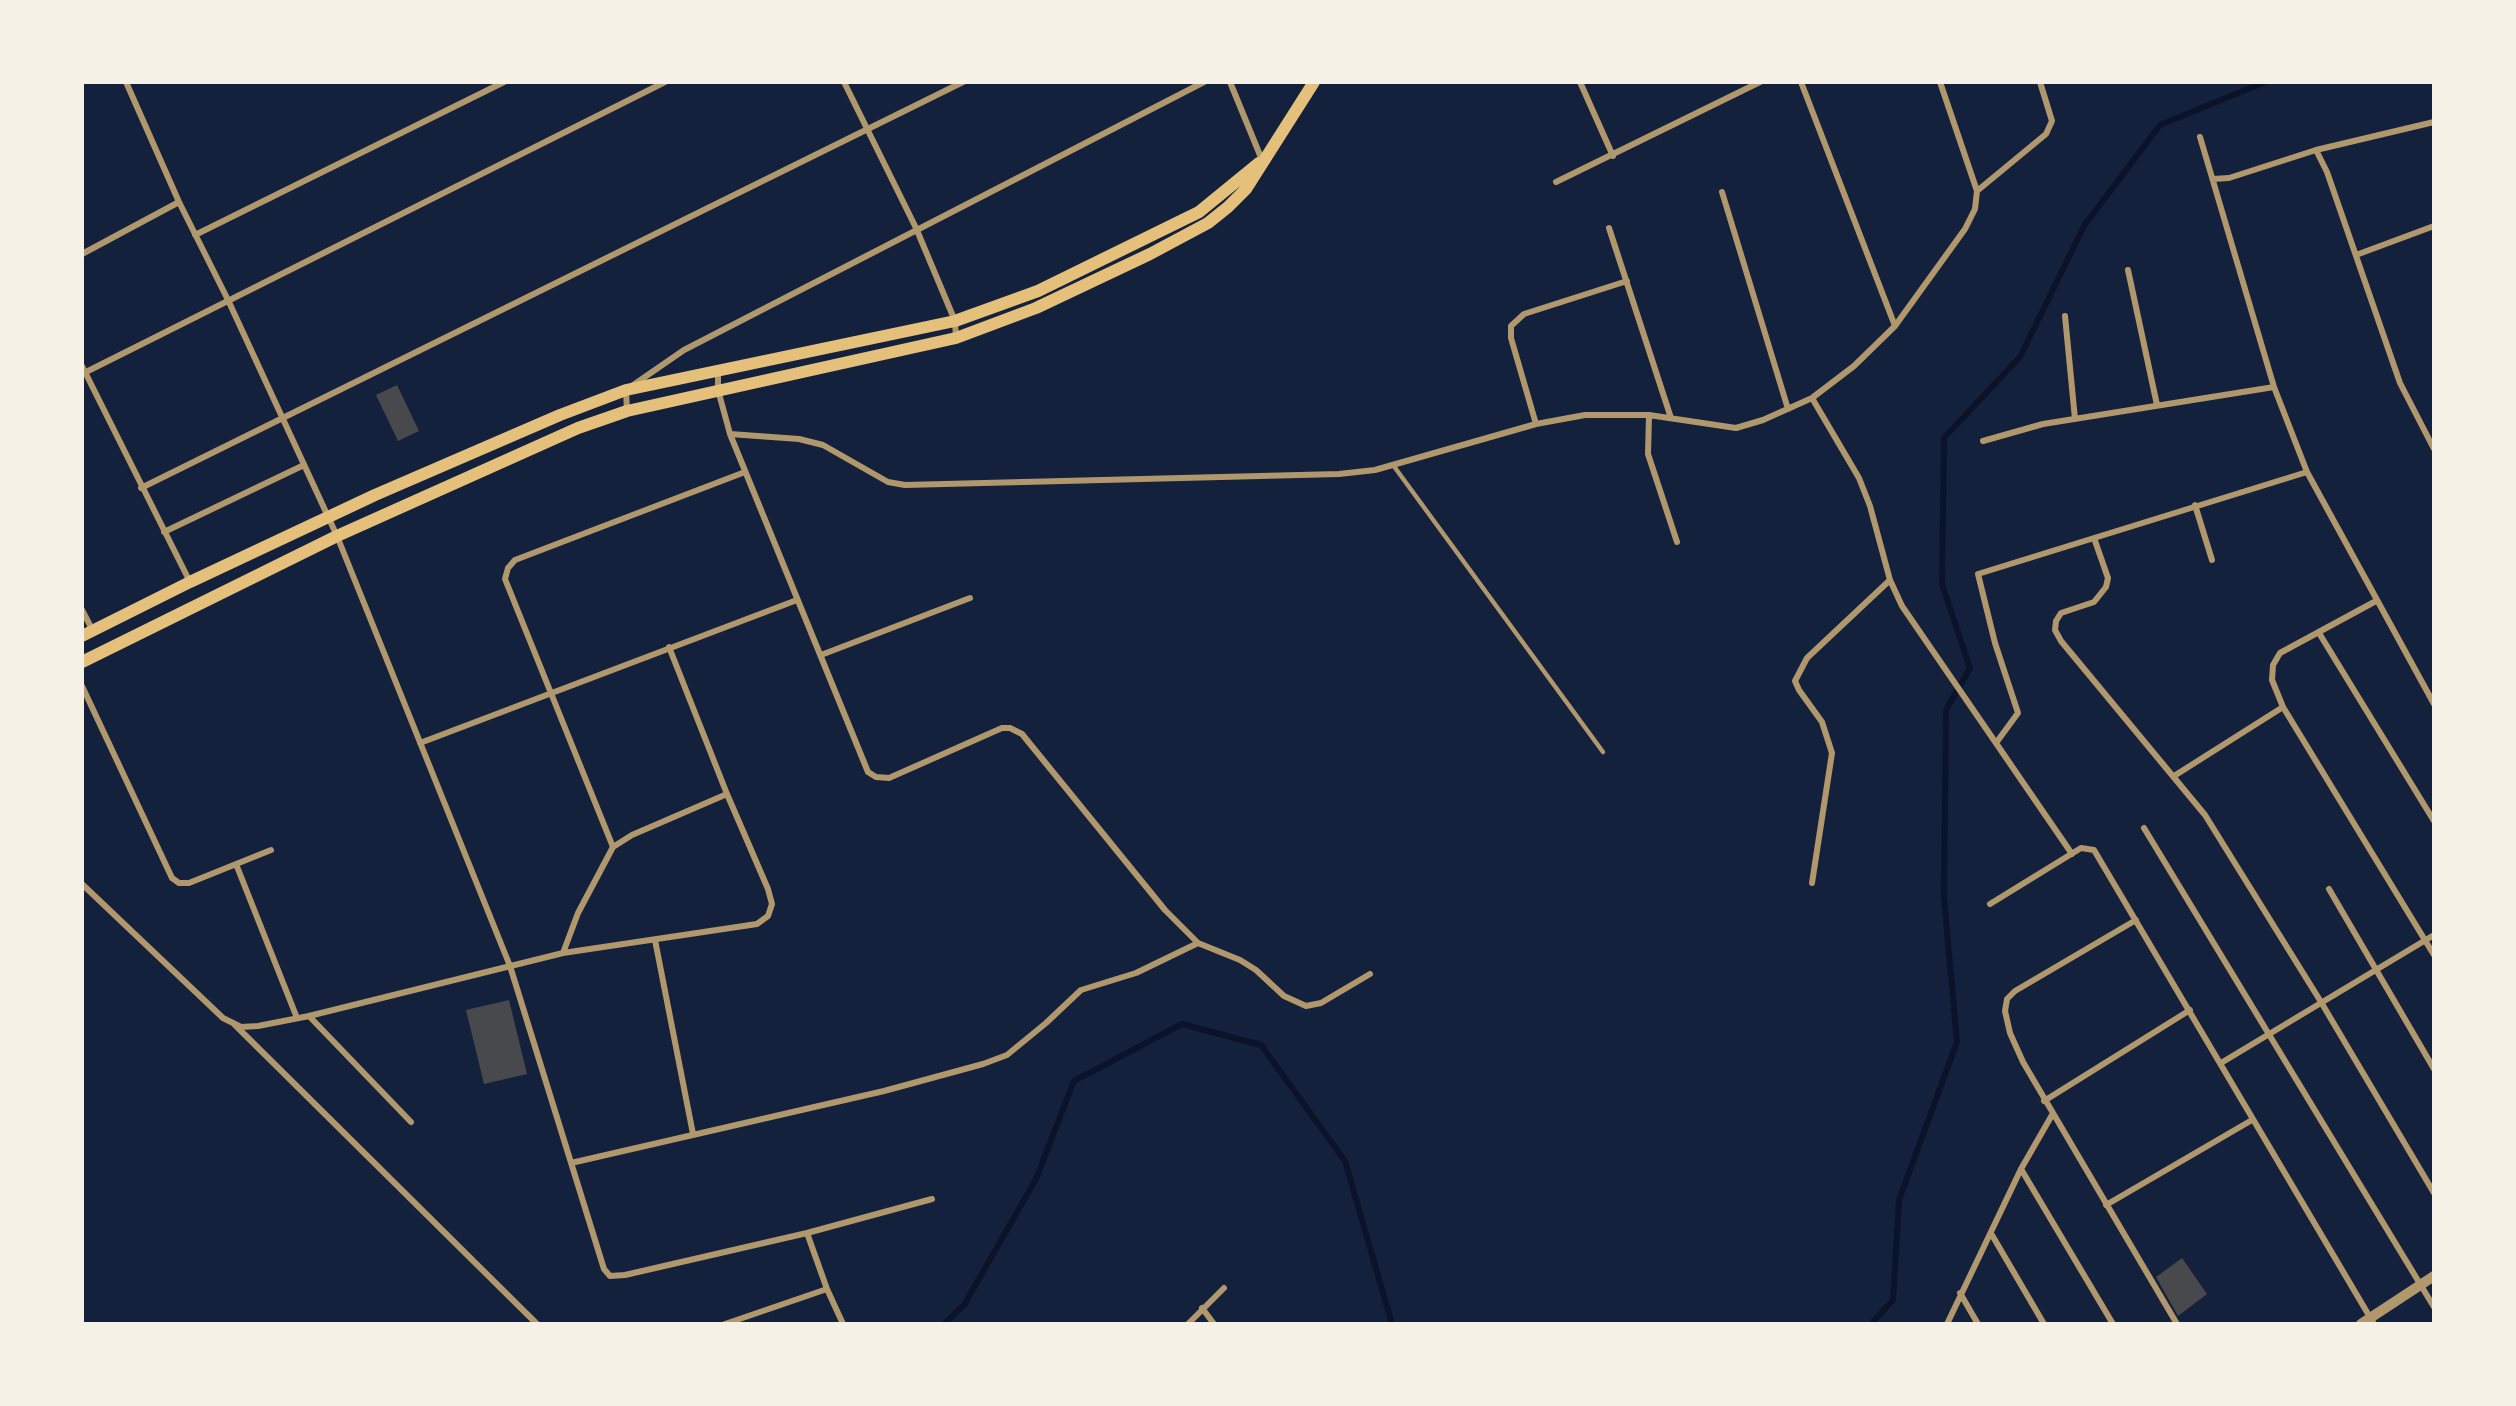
<!DOCTYPE html>
<style>
body{margin:0}
#map{position:relative;width:2516px;height:1406px;overflow:hidden;background:#14213d;font-family:"PT Sans",sans-serif}
canvas{display:block}
.frame{position:absolute;inset:0;border:84px solid #f6f1e7;pointer-events:none}
</style>
<div id="map">
<canvas width="2516" height="1406"></canvas>
<div class="frame"></div>
</div>
<script>
const c = document.querySelector('canvas').getContext('2d');
c.lineJoin = 'round';
const toPath = rows => new Path2D(rows.map(r => 'M' + r).join(''));
function stroke(path, color, width, dash) { c.strokeStyle = color; c.lineWidth = width; c.lineCap = dash ? 'butt' : 'round'; c.setLineDash(dash || []); c.stroke(path); }
function fill(path, color) { c.fillStyle = color; c.fill(path, 'evenodd'); }
stroke(toPath([
 [944,1324,964,1305,1036,1179,1074,1081,1182,1024,1261,1045,1345,1161,1392,1324],
 [1871,1324,1893,1300,1899,1200,1957,1042,1944,898,1946,710,1970,668,1942,584,1944,438,2020,357,2084,226,2160,125,2265,82]
]), '#0b132b', 6);
fill(toPath([
 [397,385,419,431,398,441,376,395],
 [509,1000,527,1074,484,1084,466,1010],
 [2182,1258,2207,1294,2178,1316,2156,1277]
]), '#48494c');
stroke(toPath([
 [1393,465,1603,752]
]), '#b1986c', 4.5);
stroke(toPath([
 [126,82,179,202,228,300,337,536,510,966,604,1269,610,1276,625,1275,807,1233,932,1199],
 [844,82,916,228,955,321,956,338],
 [1230,82,1262,160],
 [1580,82,1613,156],
 [1801,82,1895,326],
 [2434,122,2316,150,2327,172,2400,383,2434,449],
 [2200,137,2274,387,2307,472,2434,704],
 [2213,179,2229,178,2316,150],
 [1556,182,1760,82],
 [1977,191,2046,134,2052,121,2040,82],
 [1722,192,1788,409],
 [1609,228,1671,418],
 [195,235,504,82],
 [82,254,179,202],
 [2356,255,2434,226],
 [2128,270,2157,405],
 [2065,316,2075,419],
 [82,366,190,582],
 [718,371,718,390,730,434,868,772,876,777,889,778,1002,728,1010,728,1022,734,1165,910,1198,943,1240,960,1256,970,1284,996,1306,1006,1321,1003,1370,974],
 [82,374,665,82],
 [1812,398,1859,478,1870,506,1890,580,1902,606,2072,854],
 [627,411,626,390,684,350,1204,82],
 [1649,415,1648,454,1677,542],
 [1536,424,1511,338,1511,326,1524,314,1627,281],
 [730,434,799,439,823,445,888,482,905,485,1339,474,1375,470,1536,424,1585,415,1649,415,1736,428,1763,420,1812,398,1854,366,1895,326,1965,229,1975,209,1977,191,1940,82],
 [1983,441,2043,424,2274,387],
 [141,488,963,82],
 [2195,505,2212,560],
 [164,532,304,465],
 [2094,538,2108,578,2106,587,2094,602,2061,613,2056,621,2055,630,2061,641,2205,815,2321,1002,2434,1193],
 [2376,601,2280,653,2273,665,2272,680,2283,707,2434,955],
 [82,610,93,631],
 [2319,633,2434,821],
 [821,655,970,598],
 [82,686,172,878,179,883,189,883,271,850],
 [420,743,797,600],
 [1996,743,2018,713,1995,643,1978,574,2307,472],
 [2174,776,2283,707],
 [2144,828,2434,1307],
 [613,847,505,579,508,568,515,560,745,472],
 [236,864,297,1018],
 [1812,883,1832,753,1822,722,1799,690,1795,681,1807,658,1890,580],
 [82,884,223,1018,241,1027,258,1026,309,1016,563,953,757,924,768,916,772,904,768,889,727,794,669,647],
 [2329,889,2434,1069],
 [1990,904,2081,848,2094,850,2374,1324],
 [2136,920,2015,991,2007,999,2005,1011,2010,1033,2023,1062,2177,1324],
 [655,940,693,1134],
 [563,953,578,913,613,847,632,835,727,794],
 [309,1016,411,1122],
 [235,1025,537,1324],
 [2221,1063,2434,935],
 [2044,1101,2190,1010],
 [571,1163,884,1091,983,1064,1007,1055,1046,1023,1081,990,1136,973,1198,943],
 [2021,1169,2113,1324],
 [2106,1205,2252,1120],
 [807,1233,827,1289,843,1324],
 [1992,1235,2044,1324],
 [1960,1293,1978,1324],
 [1202,1308,1214,1324],
 [725,1324,827,1289],
 [1188,1324,1224,1288],
 [1947,1324,2021,1169,2052,1115]
]), '#b1986c', 6);
stroke(toPath([
 [2361,1324,2434,1276]
]), '#b1986c', 10);
stroke(toPath([
 [82,636,190,582,375,495,560,415,626,390,955,321,1038,291,1199,212,1259,163],
 [82,662,337,536,578,428,627,411,956,338,1036,308,1150,254,1208,223,1228,207,1246,189,1314,82]
]), '#e5c07b', 12);
</script>
